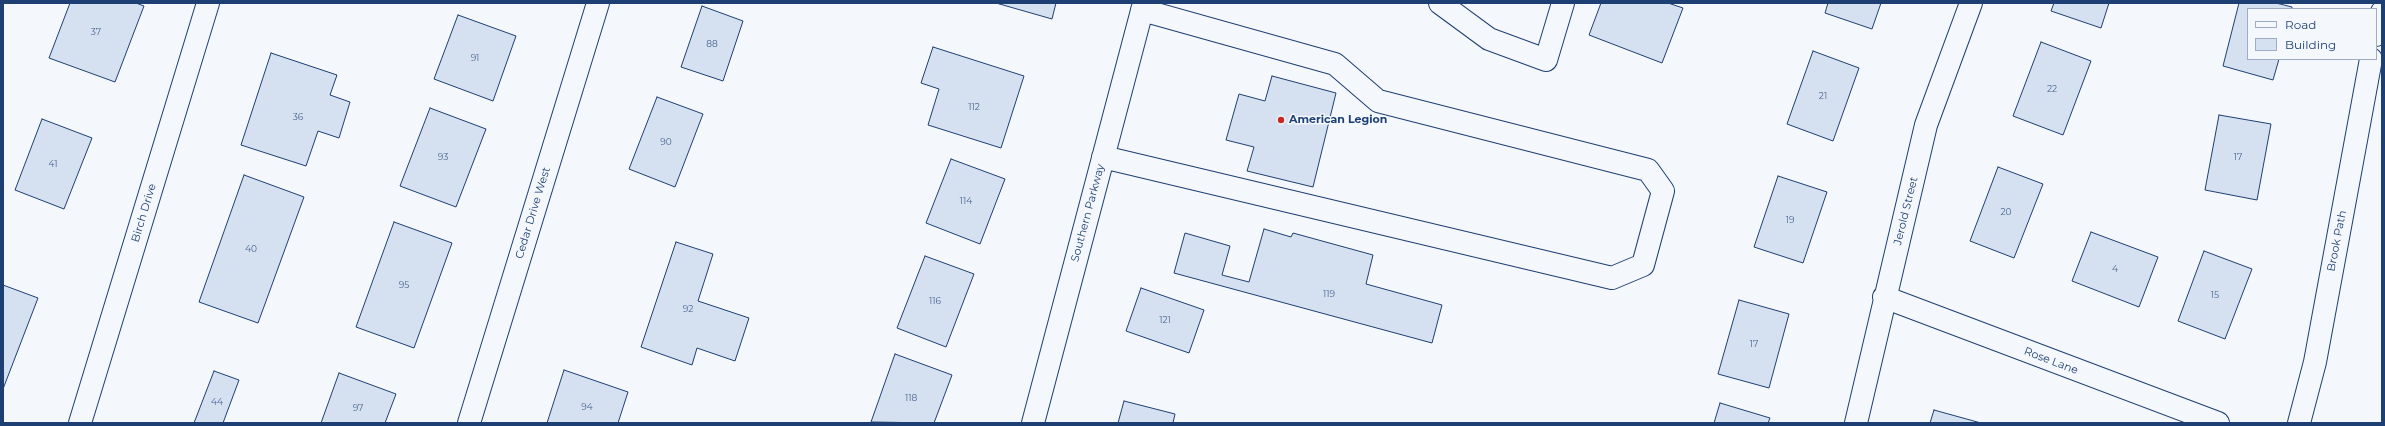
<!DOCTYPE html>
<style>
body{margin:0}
#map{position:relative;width:2385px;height:426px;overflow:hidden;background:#f4f7fb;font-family:Montserrat,sans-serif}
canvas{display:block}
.frame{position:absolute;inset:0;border:4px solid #1d3f73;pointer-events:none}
.legend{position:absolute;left:2247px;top:8px;width:130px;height:52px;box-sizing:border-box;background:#f4f7fb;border:1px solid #9eadc5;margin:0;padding:5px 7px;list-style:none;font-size:12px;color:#1d3f73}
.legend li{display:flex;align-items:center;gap:8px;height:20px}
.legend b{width:20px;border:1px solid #9eadc5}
</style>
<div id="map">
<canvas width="2385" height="426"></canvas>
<div class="frame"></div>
<ul class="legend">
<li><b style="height:5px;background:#f4f7fb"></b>Road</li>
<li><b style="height:11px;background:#d5e0f0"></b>Building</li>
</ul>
</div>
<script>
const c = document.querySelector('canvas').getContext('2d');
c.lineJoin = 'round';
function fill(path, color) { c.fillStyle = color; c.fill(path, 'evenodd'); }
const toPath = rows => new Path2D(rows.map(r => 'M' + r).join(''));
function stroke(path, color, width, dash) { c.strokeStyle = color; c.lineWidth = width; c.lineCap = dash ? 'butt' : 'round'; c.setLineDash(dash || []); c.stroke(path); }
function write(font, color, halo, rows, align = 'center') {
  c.font = font + ' Montserrat,sans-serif'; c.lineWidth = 3; c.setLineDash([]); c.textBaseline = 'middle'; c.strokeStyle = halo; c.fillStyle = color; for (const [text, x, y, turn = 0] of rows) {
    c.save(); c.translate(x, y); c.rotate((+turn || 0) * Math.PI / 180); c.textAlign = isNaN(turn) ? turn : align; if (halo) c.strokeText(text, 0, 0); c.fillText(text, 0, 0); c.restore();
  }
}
const building = toPath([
 [70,3,136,3,144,6,115,82,49,58,70,3],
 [996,3,1056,3,1052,19,996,3],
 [1601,3,1668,3,1683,8,1662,63,1589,35,1601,3],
 [1828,3,1881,3,1872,29,1825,13,1828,3],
 [2054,3,2109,3,2101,28,2051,11,2054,3],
 [2239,3,2276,3,2292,7,2292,9,2248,9,2248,59,2279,59,2273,80,2223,66,2239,3],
 [702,6,743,21,723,81,681,67,702,6],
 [458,15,516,36,493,101,434,79,458,15],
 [2041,42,2091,61,2063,135,2013,116,2041,42],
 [933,47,1024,76,1001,148,928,125,939,89,921,83,933,47],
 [1813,51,1859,68,1833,141,1787,124,1813,51],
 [271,53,337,75,330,95,350,102,339,138,318,131,306,166,241,145,271,53],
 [1272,76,1336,93,1313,187,1247,171,1254,147,1226,140,1239,94,1265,101,1272,76],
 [657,97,703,114,675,187,629,169,657,97],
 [430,108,486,129,456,207,400,186,430,108],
 [2219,115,2271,124,2257,200,2205,190,2219,115],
 [42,119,92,138,64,209,15,190,42,119],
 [951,159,1005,179,980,244,926,223,951,159],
 [1998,167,2043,184,2014,258,1970,241,1998,167],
 [244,175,304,197,258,323,199,302,244,175],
 [1778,176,1827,192,1803,263,1754,247,1778,176],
 [394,222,452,243,414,348,356,327,394,222],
 [1264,229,1291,237,1293,233,1373,255,1366,284,1442,305,1432,343,1174,273,1185,233,1230,246,1222,275,1249,282,1264,229],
 [2091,232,2158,257,2139,307,2072,281,2091,232],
 [676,242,713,254,698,301,749,318,735,361,697,348,692,365,641,347,676,242],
 [2204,251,2252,269,2225,339,2178,321,2204,251],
 [925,256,974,274,946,347,897,328,925,256],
 [3,285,38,298,3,389,3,285],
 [1141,288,1204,310,1189,353,1126,331,1141,288],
 [1739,300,1789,314,1769,388,1718,374,1739,300],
 [895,354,952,375,934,423,871,422,895,354],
 [564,370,628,392,618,423,547,423,564,370],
 [214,371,239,380,223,423,194,423,214,371],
 [339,373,396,394,385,423,321,423,339,373],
 [1124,401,1175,414,1173,423,1118,423,1124,401],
 [1720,403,1770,418,1768,423,1714,423,1720,403],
 [1934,410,1981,423,1930,423,1934,410]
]);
fill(building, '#d5e0f0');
stroke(building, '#1d3f73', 1);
const minor = toPath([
 [1440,3,1489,39,1546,60,1563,3],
 [2376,35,2382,12],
 [1103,157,1612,278,1643,265,1663,191,1648,170,1378,101,1335,64,1142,10],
 [1884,297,2218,423],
 [80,423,208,3],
 [469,423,598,3],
 [1033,423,1144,3],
 [1856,423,1926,125,1971,3],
 [2299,423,2315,362,2371,59]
]);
stroke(minor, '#1d3f73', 24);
stroke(minor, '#f4f7fb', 22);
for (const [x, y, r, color] of [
 [1281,120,4,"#c62828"]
]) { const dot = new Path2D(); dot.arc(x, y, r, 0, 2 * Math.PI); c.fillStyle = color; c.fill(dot); stroke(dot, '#f4f7fb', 1.5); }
write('9px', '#4b6792', null, [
 ["37",96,32],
 ["88",712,44],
 ["91",475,58],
 ["22",2052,89],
 ["21",1823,96],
 ["112",974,107],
 ["36",298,117],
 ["90",666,142],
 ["93",443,157],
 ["17",2238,157],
 ["41",53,164],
 ["114",966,201],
 ["20",2006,212],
 ["19",1790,220],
 ["40",251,249],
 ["4",2115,269],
 ["95",404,285],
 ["119",1329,294],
 ["15",2215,295],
 ["116",935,301],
 ["92",688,309],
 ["121",1165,320],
 ["17",1754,344],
 ["118",911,398],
 ["44",217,402],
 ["94",587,407],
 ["97",358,408]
]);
write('bold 11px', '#1d3f73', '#f4f7fb', [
 ["American Legion",1289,120]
], 'left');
write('11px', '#1d3f73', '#f4f7fb', [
 ["Jerold Street",1906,211,-76],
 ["Birch Drive",144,213,-73],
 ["Cedar Drive West",533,213,-73],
 ["Southern Parkway",1088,213,-75],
 ["Brook Path",2337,241,-79],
 ["Rose Lane",2051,361,21]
]);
</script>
